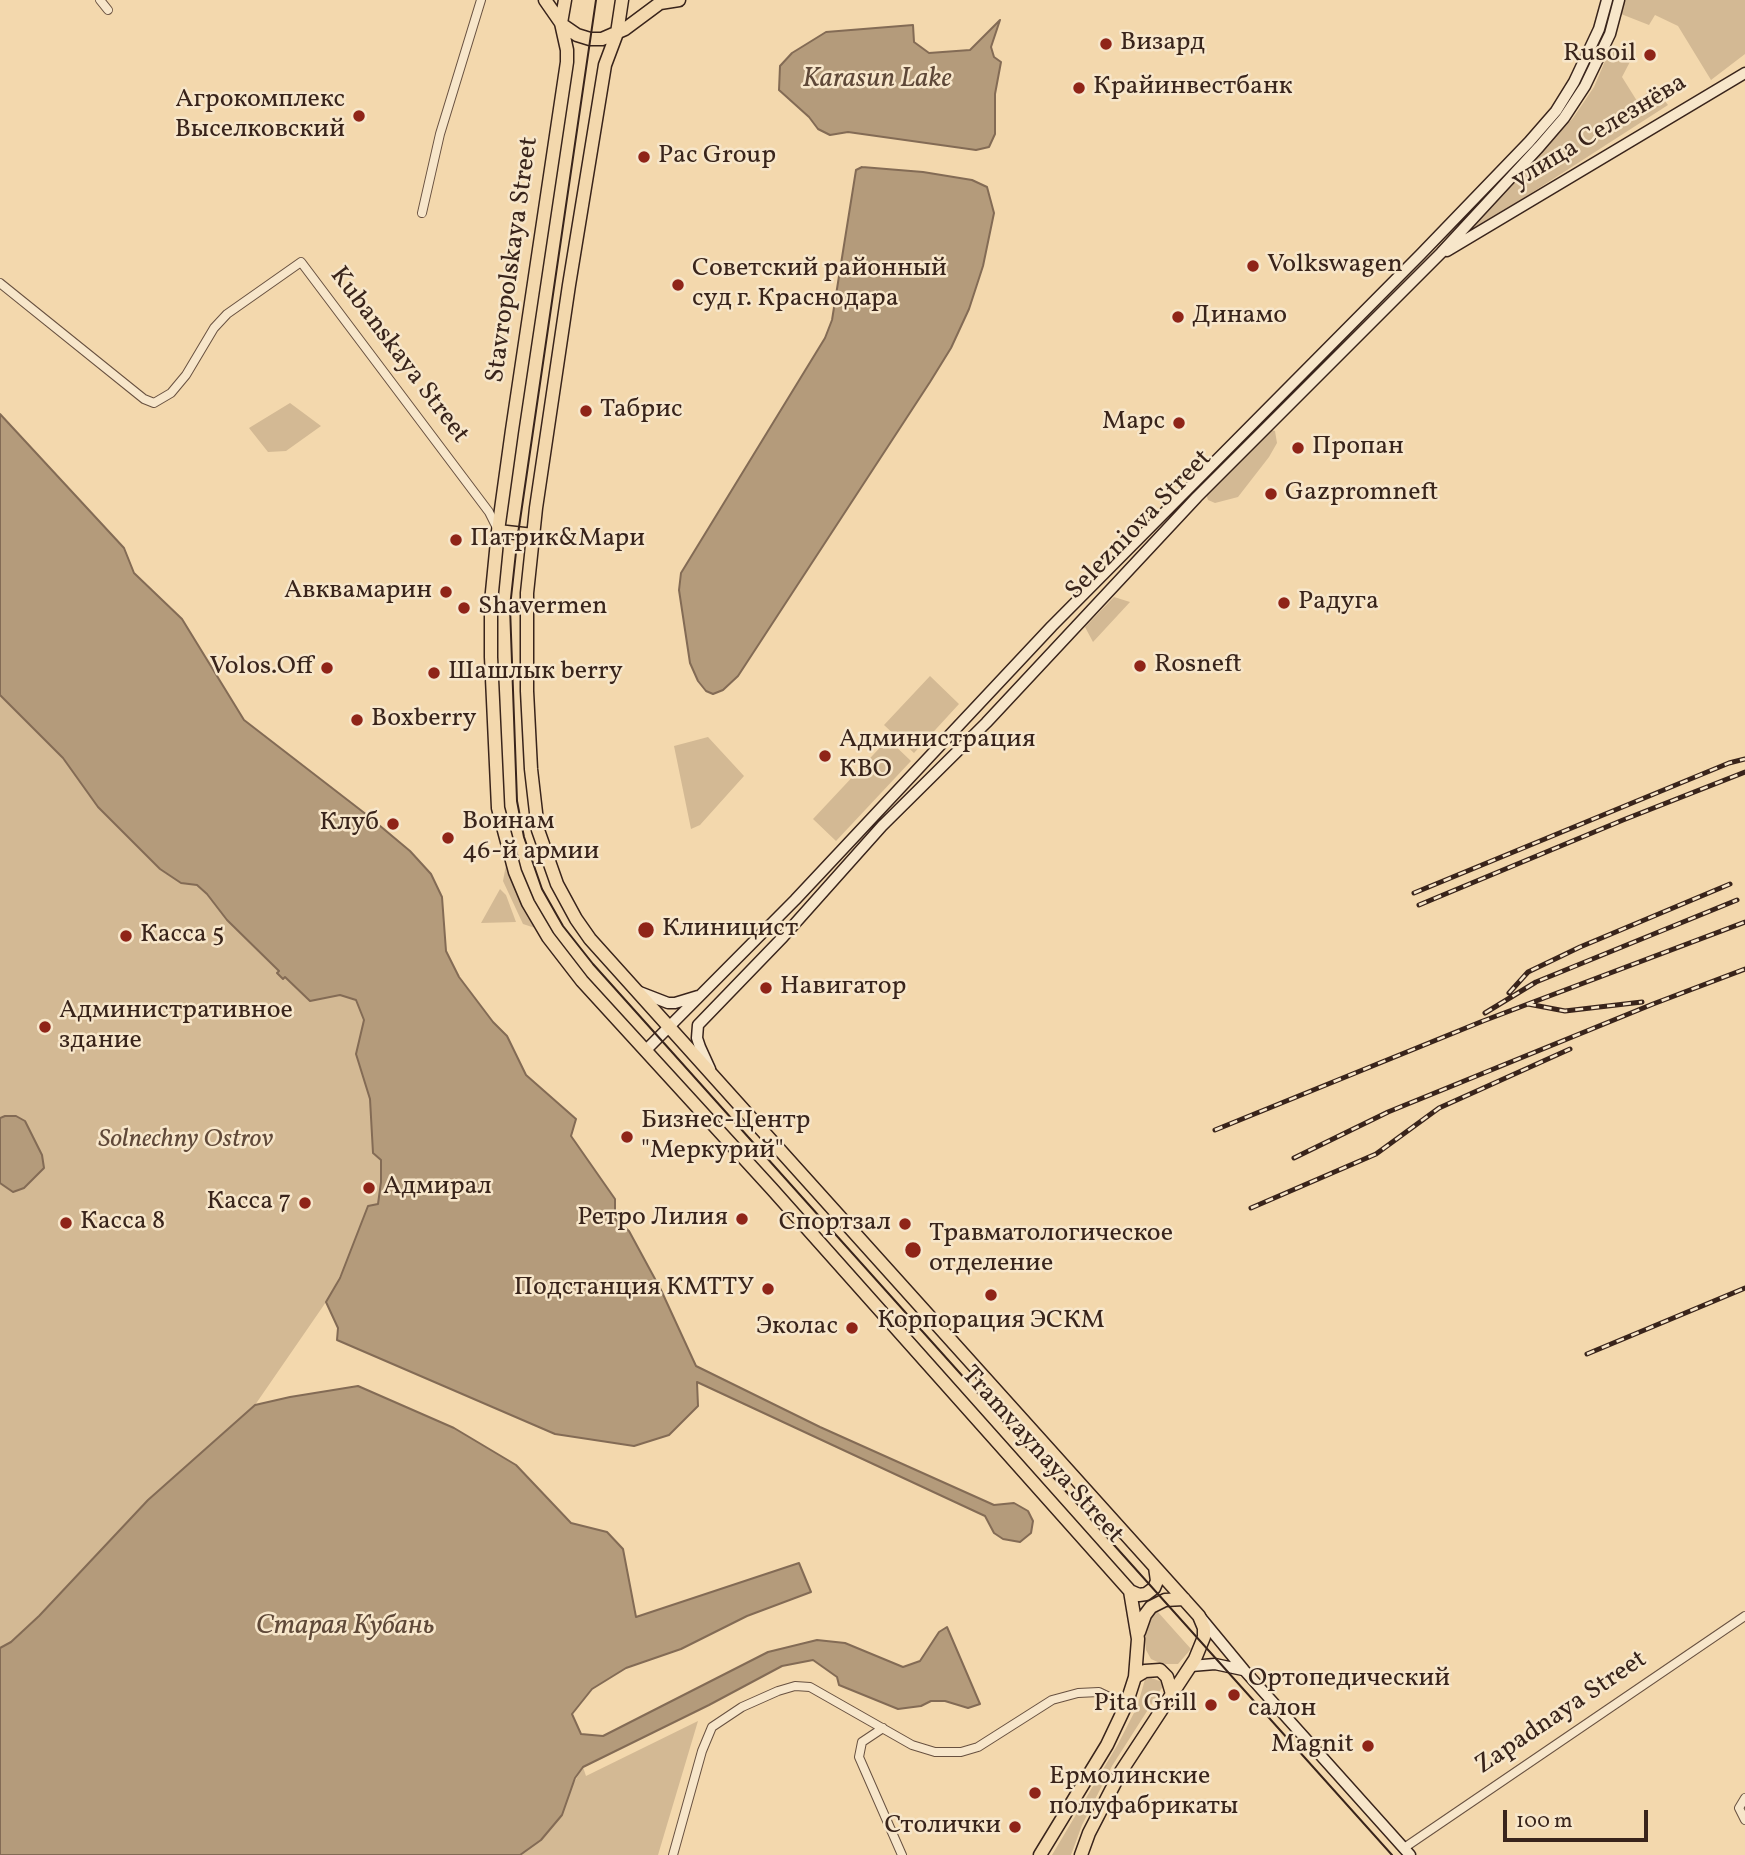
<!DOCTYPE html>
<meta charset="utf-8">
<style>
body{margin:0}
#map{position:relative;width:1745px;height:1855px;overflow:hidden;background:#f3d8ad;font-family:Vollkorn,serif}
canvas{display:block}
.scale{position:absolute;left:1503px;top:1810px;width:145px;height:32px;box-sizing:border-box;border:4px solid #39241b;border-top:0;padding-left:9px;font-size:21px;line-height:24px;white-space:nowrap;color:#39241b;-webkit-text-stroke:5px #f7e6ca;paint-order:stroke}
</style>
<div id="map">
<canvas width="1745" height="1855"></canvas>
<div class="scale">100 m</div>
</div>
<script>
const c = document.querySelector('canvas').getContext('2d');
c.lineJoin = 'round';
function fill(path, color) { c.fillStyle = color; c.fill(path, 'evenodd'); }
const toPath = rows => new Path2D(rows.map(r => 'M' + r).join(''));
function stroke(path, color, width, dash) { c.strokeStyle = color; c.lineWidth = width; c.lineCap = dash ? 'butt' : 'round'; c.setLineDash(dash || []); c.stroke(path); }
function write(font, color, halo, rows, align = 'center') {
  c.font = font + ' Vollkorn,serif'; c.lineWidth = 5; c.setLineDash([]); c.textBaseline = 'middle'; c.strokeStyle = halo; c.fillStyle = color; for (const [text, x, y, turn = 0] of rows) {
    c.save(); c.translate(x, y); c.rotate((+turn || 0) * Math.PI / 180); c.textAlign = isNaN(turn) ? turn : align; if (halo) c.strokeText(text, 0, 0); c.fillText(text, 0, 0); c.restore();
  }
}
fill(toPath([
 [1624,0,1745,0,1745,54,1711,80,1678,26,1655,15,1649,25,1621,14],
 [1611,47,1633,56,1622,77,1637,101,1654,87,1668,105,1477,228,1470,227,1573,118,1594,87],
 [290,403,321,426,286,451,268,452,249,428],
 [1268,429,1275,431,1277,443,1269,457,1238,497,1215,503,1208,500,1206,494],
 [1114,597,1130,602,1093,642,1085,627],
 [930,676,959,704,914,753,884,725],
 [0,695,63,758,98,807,159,869,181,883,197,885,207,894,227,920,340,995,356,1000,364,1020,356,1054,370,1099,373,1153,381,1160,381,1182,378,1204,326,1302,255,1405,148,1500,39,1616,11,1642,0,1648],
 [708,737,744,776,700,825,691,829,674,746],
 [888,739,911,761,836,841,813,819],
 [506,865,524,908,535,928,523,924,503,881],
 [500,889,506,895,516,922,481,923],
 [1157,1611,1191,1649,1178,1664,1162,1664,1151,1659,1146,1650,1144,1634,1150,1616],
 [1146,1676,1165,1683,1112,1766,1082,1825,1071,1855,1052,1855,1118,1744,1137,1707],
 [698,1721,658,1855,520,1855,541,1840,583,1767,586,1776]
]), '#d3b994');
const water = toPath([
 [1000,20,991,47,994,57,1001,62,995,94,995,134,989,147,976,150,848,132,830,135,818,129,809,117,779,90,780,66,792,53,826,32,913,25,914,42,929,53,970,50,1000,20],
 [862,167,923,172,972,180,987,187,994,213,983,266,969,309,951,348,930,382,738,676,723,690,713,694,706,691,698,681,690,663,679,590,681,573,825,338,832,320,856,170,862,167],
 [0,414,124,548,134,573,182,619,244,720,367,815,410,851,431,874,442,897,446,951,459,977,493,1022,507,1036,526,1075,576,1119,571,1136,615,1199,615,1219,629,1231,661,1290,696,1366,820,1427,994,1505,1014,1503,1028,1511,1033,1521,1031,1533,1020,1542,1003,1539,994,1533,985,1516,697,1382,698,1406,669,1435,634,1446,555,1434,337,1340,338,1328,326,1302,340,1278,368,1206,378,1204,381,1182,381,1160,373,1153,370,1099,356,1054,364,1020,356,1000,340,995,310,1001,285,977,283,979,277,973,279,971,227,920,207,894,197,885,181,883,160,869,98,807,63,758,0,695,0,414],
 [5,1116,16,1116,25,1121,42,1155,44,1168,24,1188,13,1192,0,1183,0,1118,5,1116],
 [358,1386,454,1428,516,1465,571,1523,607,1532,623,1549,636,1617,799,1563,811,1592,747,1616,681,1649,626,1668,592,1689,572,1714,581,1734,603,1736,768,1652,817,1640,845,1643,903,1667,920,1661,939,1632,947,1627,980,1704,968,1708,945,1701,931,1701,921,1706,898,1709,839,1685,837,1677,813,1660,782,1666,709,1705,583,1767,575,1778,562,1815,541,1840,520,1855,0,1855,0,1648,11,1642,39,1616,148,1500,255,1405,290,1397,358,1386]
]);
fill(water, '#b49b7b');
stroke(water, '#836b55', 2);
const street = toPath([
 [100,0,108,10],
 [422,213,440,134,481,0],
 [0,283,144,399,154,403,171,393,186,375,214,328,227,314,301,262,489,512,497,528],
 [883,1728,862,1742,859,1757,902,1855],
 [1745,1798,1739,1808,1745,1820],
 [1404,1848,1745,1616],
 [673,1855,702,1751,712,1727,742,1707,778,1691,795,1686,810,1687,912,1745,935,1752,961,1752,978,1747,1052,1700,1078,1693,1099,1692,1126,1705]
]);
const secondary = toPath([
 [1447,251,1745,73],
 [637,991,668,1003,675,1003,698,996],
 [646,1050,795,900,1052,626,1420,255,1529,142,1556,111,1574,82,1599,29,1607,0],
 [710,1069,700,1047,697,1038,698,1025,783,937,882,826,986,723,1197,497,1441,253,1539,147,1564,118,1585,86,1610,34,1619,0],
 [1201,1618,1244,1670,1410,1855],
 [1191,1666,1215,1664,1243,1670]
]);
const primary = toPath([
 [545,0,561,23,567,50,567,62,512,430,498,531,491,602,491,657,498,808,515,872,528,903,548,937,582,981,772,1189,1130,1591,1139,1595,1146,1594,1154,1588,1157,1581,1155,1567],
 [622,0,617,33,605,65,569,285,536,508,527,593,527,691,531,769,538,830,557,884,576,919,590,939,1199,1616,1204,1628,1204,1637,1195,1659,1120,1773,1089,1833,1081,1855],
 [561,23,565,0],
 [561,24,577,35,590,39,602,39,625,29,660,3,679,0],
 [498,531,533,535],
 [1139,1632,1145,1615,1151,1607,1165,1600,1184,1599],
 [1135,1677,1145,1671,1160,1670,1167,1677,1172,1694],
 [1040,1855,1107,1745,1126,1705,1135,1677,1138,1639,1130,1591]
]);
stroke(street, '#685140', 10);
stroke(secondary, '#39241b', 13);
stroke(primary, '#39241b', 15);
stroke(street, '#f7e6ca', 8);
stroke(secondary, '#f7e6ca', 10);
stroke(primary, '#f3d8ad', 12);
stroke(toPath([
 [596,0,518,534,510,607,517,801,524,837,542,889,563,926,593,964,1392,1855]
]), '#39241b', 2);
const rail = toPath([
 [1414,893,1729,763,1745,759],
 [1419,905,1623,820,1745,772],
 [1509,993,1528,972,1580,947,1730,884],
 [1528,1004,1565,1011,1642,1002],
 [1485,1013,1536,982,1737,900],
 [1215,1130,1483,1021,1745,922],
 [1294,1158,1388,1112,1653,1004,1745,969],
 [1251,1208,1376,1154,1439,1108,1570,1049],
 [1587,1354,1745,1288]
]);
stroke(rail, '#39241b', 5);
stroke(rail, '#f7e6ca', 2.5, [8]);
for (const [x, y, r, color] of [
 [1106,44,7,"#8f2418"],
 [1650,55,7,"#8f2418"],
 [1079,88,7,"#8f2418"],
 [359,116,7,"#8f2418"],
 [644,157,7,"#8f2418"],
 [1253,266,7,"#8f2418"],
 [678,285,7,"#8f2418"],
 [1178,317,7,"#8f2418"],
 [586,411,7,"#8f2418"],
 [1179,423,7,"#8f2418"],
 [1298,448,7,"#8f2418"],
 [1271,494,7,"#8f2418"],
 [456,540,7,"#8f2418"],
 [446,592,7,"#8f2418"],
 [1284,603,7,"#8f2418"],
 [464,608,7,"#8f2418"],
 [1140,666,7,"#8f2418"],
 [327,668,7,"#8f2418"],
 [434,673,7,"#8f2418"],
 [357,720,7,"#8f2418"],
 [825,756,7,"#8f2418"],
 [393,824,7,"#8f2418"],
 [448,838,7,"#8f2418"],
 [646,930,9,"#8f2418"],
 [126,936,7,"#8f2418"],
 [766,988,7,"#8f2418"],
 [45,1027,7,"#8f2418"],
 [627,1137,7,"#8f2418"],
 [369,1188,7,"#8f2418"],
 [305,1203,7,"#8f2418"],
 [742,1219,7,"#8f2418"],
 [66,1223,7,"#8f2418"],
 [905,1224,7,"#8f2418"],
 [913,1250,9,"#8f2418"],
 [768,1289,7,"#8f2418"],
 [991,1295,7,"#8f2418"],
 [852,1328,7,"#8f2418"],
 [1234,1695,7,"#8f2418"],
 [1211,1705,7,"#8f2418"],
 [1368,1746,7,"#8f2418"],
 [1035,1793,7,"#8f2418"],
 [1015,1827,7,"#8f2418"]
]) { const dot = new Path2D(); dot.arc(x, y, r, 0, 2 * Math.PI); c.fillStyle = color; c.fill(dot); stroke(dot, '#f7e6ca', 2.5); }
write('26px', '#39241b', '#f7e6ca', [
 ["Визард",1120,44],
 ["Rusoil",1636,55,"right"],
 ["Крайинвестбанк",1093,88],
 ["Агрокомплекс",345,101,"right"],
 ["Выселковский",345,131,"right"],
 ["Pac Group",658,157],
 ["Volkswagen",1267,266],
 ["Советский районный",692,270],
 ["суд г. Краснодара",692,300],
 ["Динамо",1192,317],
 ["Табрис",600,411],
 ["Марс",1165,423,"right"],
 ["Пропан",1312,448],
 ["Gazpromneft",1285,494],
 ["Патрик&Мари",470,540],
 ["Авквамарин",432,592,"right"],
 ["Радуга",1298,603],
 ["Shavermen",478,608],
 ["Rosneft",1154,666],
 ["Volos.Off",313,668,"right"],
 ["Шашлык berry",448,673],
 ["Boxberry",371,720],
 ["Администрация",839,741],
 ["КВО",839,771],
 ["Воинам",462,823],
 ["46-й армии",462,853],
 ["Клуб",379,824,"right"],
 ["Клиницист",662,930],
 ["Касса 5",140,936],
 ["Навигатор",780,988],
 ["Административное",59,1012],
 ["здание",59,1042],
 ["Бизнес-Центр",641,1122],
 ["\"Меркурий\"",641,1152],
 ["Адмирал",383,1188],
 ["Касса 7",291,1203,"right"],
 ["Ретро Лилия",728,1219,"right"],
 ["Касса 8",80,1223],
 ["Спортзал",891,1224,"right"],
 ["Травматологическое",929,1235],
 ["отделение",929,1265],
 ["Подстанция КМТТУ",754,1289,"right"],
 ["Корпорация ЭСКМ",991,1322,"center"],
 ["Эколас",838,1328,"right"],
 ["Ортопедический",1248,1680],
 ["салон",1248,1710],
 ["Pita Grill",1197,1705,"right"],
 ["Magnit",1354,1746,"right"],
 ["Ермолинские",1049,1778],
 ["полуфабрикаты",1049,1808],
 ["Столички",1001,1827,"right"]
], 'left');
write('26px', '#39241b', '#f7e6ca', [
 ["улица Селезнёва",1600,133,-31],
 ["Stavropolskaya Street",514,260,-82],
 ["Kubanskaya Street",398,356,53],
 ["Selezniova Street",1140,526,-46],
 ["Tramvaynaya Street",1041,1456,48],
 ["Zapadnaya Street",1562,1714,-34]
]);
write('italic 26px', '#604939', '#f7e6ca', [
 ["Solnechny Ostrov",186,1141]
]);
write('italic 28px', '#5e4838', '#f7e6ca', [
 ["Karasun Lake",877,81],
 ["Старая Кубань",345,1628]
]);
</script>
